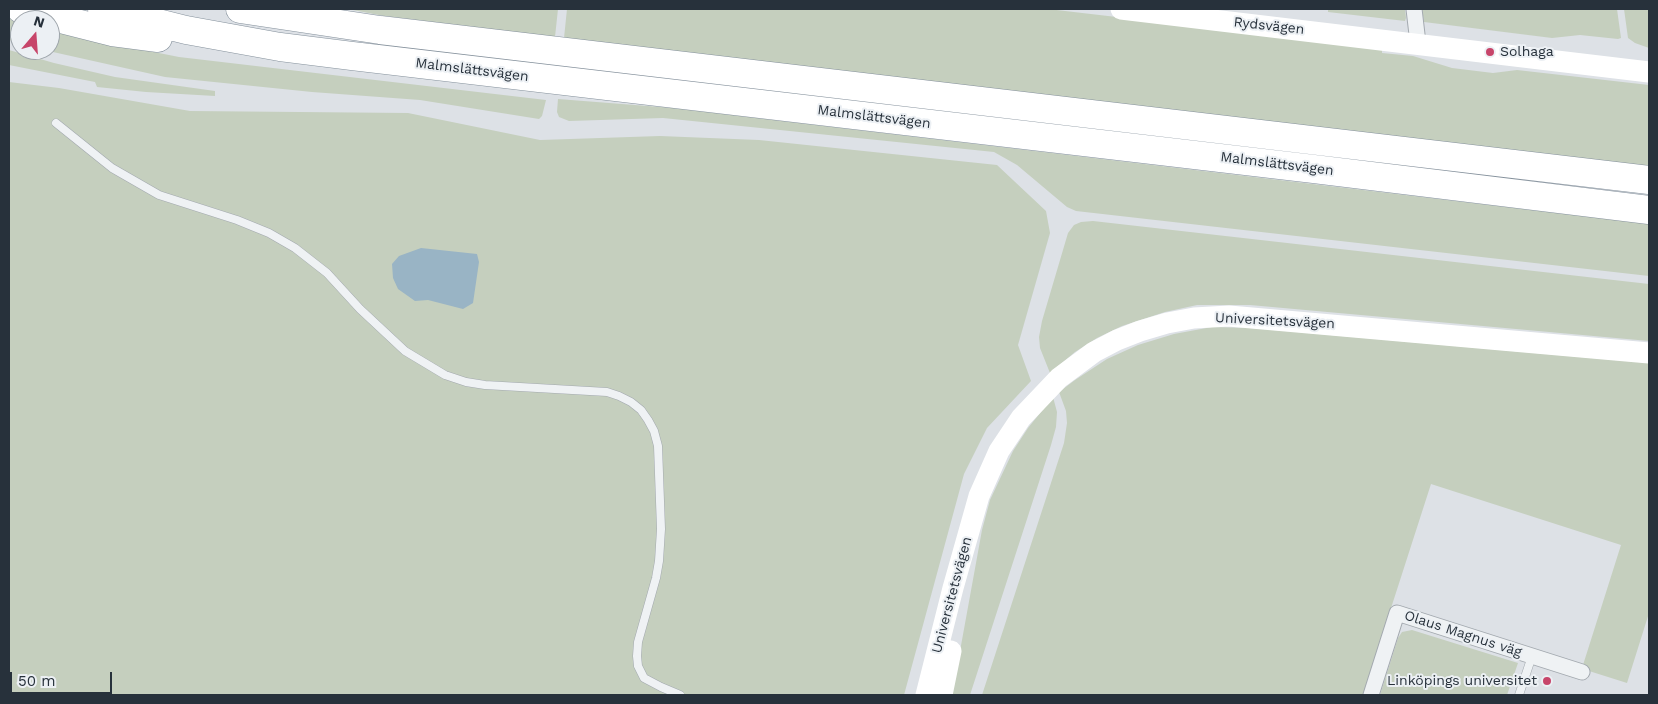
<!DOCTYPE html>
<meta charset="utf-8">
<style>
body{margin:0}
#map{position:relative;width:1658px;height:704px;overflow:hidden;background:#dde1e6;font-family:"Work Sans",sans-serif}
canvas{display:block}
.frame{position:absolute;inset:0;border:10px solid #27313b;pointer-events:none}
.north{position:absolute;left:10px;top:10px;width:50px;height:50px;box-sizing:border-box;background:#ecf0f4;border:1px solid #9da4aa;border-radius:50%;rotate:18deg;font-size:14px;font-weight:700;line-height:20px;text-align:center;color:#27313b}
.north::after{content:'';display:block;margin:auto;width:18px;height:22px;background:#c7456a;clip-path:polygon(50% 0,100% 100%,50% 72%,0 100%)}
.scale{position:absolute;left:10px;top:672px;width:102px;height:22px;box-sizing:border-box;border:2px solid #27313b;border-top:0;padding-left:6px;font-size:15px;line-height:18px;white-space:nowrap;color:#27313b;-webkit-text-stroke:4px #ecf0f4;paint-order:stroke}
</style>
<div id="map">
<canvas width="1658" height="704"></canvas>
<div class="frame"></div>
<div class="north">N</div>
<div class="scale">50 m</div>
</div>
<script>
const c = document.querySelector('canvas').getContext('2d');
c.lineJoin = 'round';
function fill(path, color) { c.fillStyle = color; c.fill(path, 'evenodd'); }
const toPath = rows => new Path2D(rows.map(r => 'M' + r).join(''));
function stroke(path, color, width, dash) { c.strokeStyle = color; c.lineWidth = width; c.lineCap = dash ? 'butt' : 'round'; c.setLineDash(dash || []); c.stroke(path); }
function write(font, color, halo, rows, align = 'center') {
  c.font = font + ' "Work Sans",sans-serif'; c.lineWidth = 4; c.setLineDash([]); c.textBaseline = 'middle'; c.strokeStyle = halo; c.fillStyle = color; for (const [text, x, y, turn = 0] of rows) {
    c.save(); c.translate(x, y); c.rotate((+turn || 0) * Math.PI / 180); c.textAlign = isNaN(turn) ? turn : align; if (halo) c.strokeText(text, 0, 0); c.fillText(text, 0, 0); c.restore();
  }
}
fill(toPath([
 [348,9,558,9,555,37,384,16],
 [567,9,1048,9,1382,48,1382,53,1413,56,1452,68,1493,73,1517,70,1649,85,1649,167,564,38],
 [1328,9,1405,9,1406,18,1405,21,1328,12],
 [1422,9,1617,9,1621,38,1618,39,1580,35,1552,38,1424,22],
 [1624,9,1649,9,1649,48,1635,43,1628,38],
 [9,18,20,21,20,43,9,40],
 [50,29,83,38,179,57,546,100,542,116,539,119,420,100,312,92,165,77,44,50,50,50],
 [9,50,54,63,115,77,215,91,215,96,146,92,97,87,95,82,9,65],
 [9,82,59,88,190,111,408,113,540,140,660,136,759,140,997,165,1046,211,1050,233,1018,345,1031,381,987,428,964,474,904,695,9,695],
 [558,99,673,108,1649,224,1649,276,1076,211,1067,207,1017,165,994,152,663,118,569,121,559,117,557,112],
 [1093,221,1649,284,1649,341,1250,305,1197,305,1165,312,1122,326,1097,338,1075,352,1050,373,1040,348,1039,337,1042,321,1068,233,1074,225,1081,222],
 [1212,327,1251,328,1649,363,1649,613,1627,683,1589,671,1583,665,1621,545,1431,484,1363,695,982,695,1064,443,1067,423,1066,411,1059,392,1075,380,1107,359,1138,345,1174,334],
 [1053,397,1057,412,1056,427,1051,445,970,695,952,695,982,530,990,500,1013,451,1028,428],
 [1412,630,1518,663,1507,695,1380,695,1398,638,1402,632]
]), '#c5cfbe');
fill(toPath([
 [421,248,477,254,479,262,473,303,463,309,428,300,415,301,398,289,393,278,392,264,399,256]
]), '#99b4c5');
const lane = toPath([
 [56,123,112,168,159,195,237,220,269,233,295,248,327,273,360,309,405,351,445,375,466,382,485,385,607,392,619,396,631,402,641,410,648,420,654,431,658,446,661,529,659,561,656,578,638,642,637,656,638,666,644,678,661,687,680,695],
 [1519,695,1532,656]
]);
const street = toPath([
 [1414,9,1418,43],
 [1371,695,1397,613,1582,672]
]);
const highway = toPath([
 [21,9,112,32,158,38],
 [102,9,186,30,280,47,352,56,1314,169,1649,210],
 [240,9,380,30,1649,180]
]);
stroke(lane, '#a3a9af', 9);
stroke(street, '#a3a9af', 17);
stroke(highway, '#85919c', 29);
stroke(lane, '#eff2f4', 8);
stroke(street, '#eff2f4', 15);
stroke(toPath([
 [1121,9,1649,72],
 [926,695,953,588,979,496,999,451,1021,418,1059,378,1094,352,1117,340,1140,331,1167,323,1194,318,1229,316,1649,353],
 [942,695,951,651]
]), '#fff', 21);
stroke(highway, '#fff', 28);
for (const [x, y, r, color] of [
 [1490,52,5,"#c7456a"],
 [1547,681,5,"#c7456a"]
]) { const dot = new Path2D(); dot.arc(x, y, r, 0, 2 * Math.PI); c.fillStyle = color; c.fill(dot); stroke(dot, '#ecf0f4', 2); }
write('14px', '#27313b', '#ecf0f4', [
 ["Rydsvägen",1269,26,6],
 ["Malmslättsvägen",472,70,7],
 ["Malmslättsvägen",874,117,7],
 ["Malmslättsvägen",1277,164,7],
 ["Universitetsvägen",1275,321,3],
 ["Universitetsvägen",952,595,-75],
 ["Olaus Magnus väg",1463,634,18]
]);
write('14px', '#27313b', '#ecf0f4', [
 ["Solhaga",1500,52],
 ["Linköpings universitet",1537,681,"right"]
], 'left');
</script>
